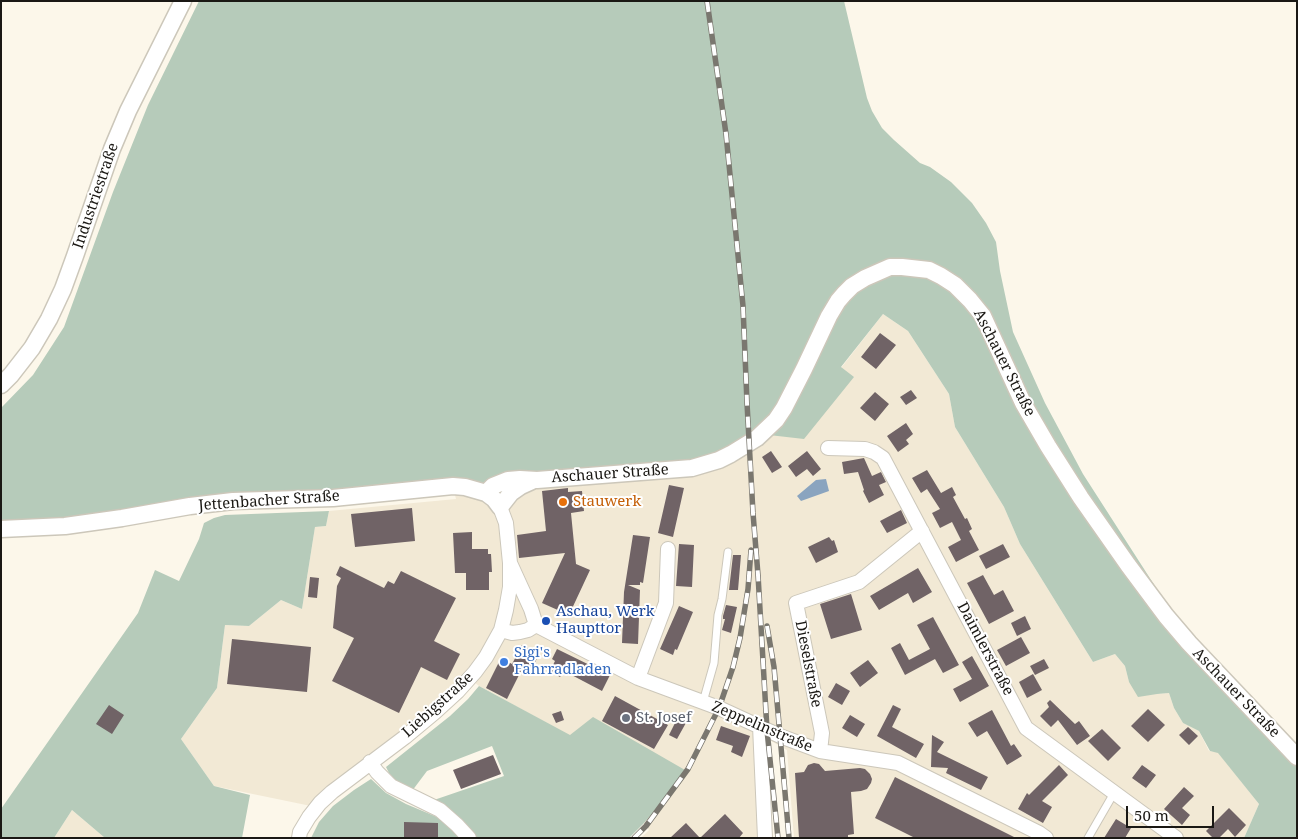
<!DOCTYPE html>
<meta charset="utf-8">
<style>
body{margin:0}
#map{position:relative;width:1298px;height:839px;overflow:hidden;background:#fcf7ea;font-family:"Noto Serif",serif}
canvas{display:block}
.frame{position:absolute;inset:0;border:2px solid #1a1814;pointer-events:none}
.scale{position:absolute;left:1126px;top:806px;width:88px;height:22px;box-sizing:border-box;border:2px solid #1a1814;border-top:0;padding-left:6px;font-size:15px;line-height:18px;white-space:nowrap;color:#1a1814;-webkit-text-stroke:4px #fff;paint-order:stroke}
</style>
<div id="map">
<canvas width="1298" height="839"></canvas>
<div class="frame"></div>
<div class="scale">50 m</div>
</div>
<script>
const c = document.querySelector('canvas').getContext('2d');
c.lineJoin = 'round';
function fill(path, color) { c.fillStyle = color; c.fill(path, 'evenodd'); }
const toPath = rows => new Path2D(rows.map(r => 'M' + r).join(''));
function stroke(path, color, width, dash) { c.strokeStyle = color; c.lineWidth = width; c.lineCap = dash ? 'butt' : 'round'; c.setLineDash(dash || []); c.stroke(path); }
function write(font, color, halo, rows, align = 'center') {
  c.font = font + ' "Noto Serif",serif'; c.lineWidth = 4; c.setLineDash([]); c.textBaseline = 'middle'; c.strokeStyle = halo; c.fillStyle = color; for (const [text, x, y, turn = 0] of rows) {
    c.save(); c.translate(x, y); c.rotate((+turn || 0) * Math.PI / 180); c.textAlign = isNaN(turn) ? turn : align; if (halo) c.strokeText(text, 0, 0); c.fillText(text, 0, 0); c.restore();
  }
}
fill(toPath([
 [883,314,908,331,949,394,955,427,1004,507,1020,544,1093,662,1115,654,1125,666,1129,682,1157,694,1169,693,1174,708,1183,723,1199,731,1209,751,1218,752,1259,804,1244,838,794,838,787,750,757,733,759,838,641,838,649,830,644,823,629,837,570,736,479,686,466,675,428,710,311,806,214,786,181,739,217,688,225,625,249,626,281,600,302,609,315,527,326,526,329,511,456,499,451,479,853,378,841,368],
 [72,810,105,838,54,838]
]), '#f2e9d5');
fill(toPath([
 [199,1,844,1,867,98,872,111,882,128,894,140,920,163,930,167,951,182,972,203,986,223,996,242,1000,271,1013,332,1045,403,1083,474,1171,611,1133,561,1087,494,948,273,862,272,781,406,764,427,708,461,507,479,480,484,64,521,1,521,1,408,33,375,64,327,113,192,148,105],
 [897,272,928,277,950,289,979,321,1077,501,1297,764,1297,838,1244,838,1259,804,1218,753,1210,751,1199,731,1183,723,1174,708,1169,693,1157,694,1138,697,1129,682,1125,666,1115,654,1093,662,1020,544,1004,507,955,427,949,394,908,331,883,314,841,367,854,377,804,439,769,435,822,340,851,294],
 [329,511,326,526,315,527,302,609,281,600,249,626,225,625,217,688,181,739,214,786,250,795,242,838,105,838,72,810,54,838,1,838,1,809,138,613,155,570,179,581,199,539,204,523,214,518,225,515],
 [479,686,570,735,593,717,685,770,666,797,644,823,629,838,477,838,461,820,434,800,504,776,492,746,427,771,412,791,396,781,389,773,386,767,450,716,468,699],
 [371,779,386,793,406,804,437,817,453,827,461,838,311,838,319,822,333,806,354,790]
]), '#b6cbba');
fill(toPath([
 [826,479,829,491,801,501,797,496,816,480]
]), '#8aa4bf');
fill(toPath([
 [880,333,896,345,876,369,861,357],
 [911,390,917,398,906,405,900,397],
 [875,392,889,404,875,421,860,408],
 [906,423,913,434,906,440,909,444,898,452,887,436],
 [771,451,782,467,772,473,762,457],
 [807,451,821,469,813,476,807,469,796,477,788,466],
 [864,458,872,476,881,472,886,482,879,485,884,495,869,503,863,491,864,490,858,472,844,474,842,462],
 [927,470,941,493,952,487,956,495,953,497,965,519,967,518,972,529,969,531,979,550,956,562,948,547,961,540,952,522,940,528,932,513,940,509,927,489,921,493,912,478],
 [669,485,684,488,673,537,658,533],
 [568,488,568,492,582,491,584,511,571,513,576,564,590,570,569,615,542,603,565,553,519,558,517,535,546,531,542,491],
 [412,508,415,541,355,547,351,514],
 [901,510,907,523,887,533,880,521],
 [472,532,472,549,488,549,488,554,491,554,492,572,489,572,489,590,466,590,466,573,455,573,453,533],
 [633,535,650,537,643,583,640,582,640,585,628,585,640,590,638,644,622,643,624,592],
 [829,537,832,541,834,540,838,552,816,563,808,547],
 [679,544,694,545,692,587,676,586],
 [1003,544,1010,557,986,569,979,556],
 [733,555,741,555,738,590,729,590],
 [340,566,384,588,388,581,394,584,401,571,456,598,434,641,460,654,447,680,421,667,399,713,332,681,354,638,333,628,337,586,341,578,336,575],
 [918,568,932,592,913,603,908,593,879,610,870,596],
 [983,575,994,595,1003,590,1014,611,989,624,967,583],
 [310,577,319,578,317,598,308,597],
 [851,594,862,630,831,639,820,604],
 [726,605,737,607,731,633,722,630,725,619,723,619,723,616],
 [679,606,693,612,677,650,675,649,673,655,660,649],
 [1025,616,1031,629,1017,636,1011,623],
 [933,617,959,665,943,673,935,659,905,675,891,648,900,643,909,660,930,649,917,625],
 [1021,637,1030,653,1006,666,997,650],
 [232,639,311,647,307,692,227,684],
 [522,645,539,654,530,673,522,669,507,699,486,688,501,658,512,664],
 [557,649,610,675,602,691,564,671,560,677,550,671,555,661,552,659],
 [972,656,989,686,960,702,953,689,972,679,962,662],
 [1044,659,1049,668,1035,675,1030,666],
 [868,660,878,673,860,687,850,673],
 [1033,674,1042,690,1027,698,1019,682],
 [836,683,850,691,842,705,828,697],
 [615,696,668,725,654,749,602,721],
 [1050,700,1075,724,1079,721,1090,736,1077,745,1058,720,1051,727,1040,716,1049,707,1047,703],
 [109,705,124,715,112,734,96,724],
 [893,705,901,709,892,727,924,744,916,758,877,736],
 [1148,709,1165,725,1148,742,1131,726],
 [992,710,1011,746,1014,744,1022,756,1007,765,987,731,977,737,968,723],
 [561,711,564,720,556,723,552,714],
 [850,715,865,724,857,737,842,728],
 [678,717,687,721,677,739,669,735],
 [721,726,750,736,742,757,731,752,733,746,716,740],
 [1188,727,1198,736,1189,745,1179,735],
 [1102,729,1121,748,1108,761,1088,741],
 [932,735,944,742,937,752,988,777,981,790,946,773,948,768,931,767],
 [493,755,501,774,461,789,453,770],
 [814,763,819,764,825,771,860,768,865,769,870,774,872,779,871,783,867,789,861,791,851,792,854,834,848,835,848,838,799,838,795,773,804,772,808,765],
 [1059,765,1068,775,1042,801,1052,807,1043,823,1018,809,1027,793,1029,795],
 [1142,765,1156,775,1146,788,1132,778],
 [895,777,964,812,1016,838,915,838,875,818],
 [1184,787,1194,796,1182,808,1190,815,1182,825,1164,809],
 [1229,808,1246,825,1235,837,1228,829,1219,838,1213,838,1206,831],
 [725,814,743,833,739,838,700,838],
 [1116,819,1131,828,1125,838,1104,838],
 [404,822,438,823,438,838,404,838],
 [686,823,700,838,670,838]
]), '#706366');
const service = toPath([
 [703,702,714,663,718,615,722,599,728,552],
 [1088,838,1114,793]
]);
const minor = toPath([
 [828,448,865,449,874,452,883,458,1026,728,1176,838],
 [510,563,531,609,536,625,638,678,719,708,780,736,820,751,898,763,1039,833,1046,838],
 [501,630,512,633,520,632,528,630,536,625],
 [638,678,666,603,668,549],
 [760,726,765,838],
 [820,751,822,733,796,603,859,582,922,531],
 [370,762,377,772,391,786,440,810,457,825,469,838],
 [299,838,300,832,309,817,320,803,332,792,405,737,435,712,458,691,475,672,486,657,501,630,506,610,510,587,510,563,506,523,500,507]
]);
const tertiary = toPath([
 [1,385,11,375,32,348,49,319,63,289,75,256,112,149,128,111,183,1],
 [486,493,493,486,508,480,520,479,537,480,692,468,719,460,731,454,757,438,776,420,784,408,804,369,829,316,838,301,844,294,852,286,865,278,890,267,902,267,929,270,941,276,955,285,970,300,983,316,1023,403,1048,446,1081,498,1128,565,1166,616,1189,643,1297,757],
 [1,529,65,526,122,518,190,506,233,501,333,498,453,486,465,487,486,493,494,499,500,507,511,493,521,486,532,481]
]);
stroke(service, '#ccc7ba', 9);
stroke(minor, '#ccc7ba', 16);
stroke(tertiary, '#ccc7ba', 19);
stroke(service, '#fff', 7);
stroke(minor, '#fff', 14);
stroke(tertiary, '#fff', 16);
const rail = toPath([
 [707,1,726,134,743,306,747,403,753,513,758,575,767,730,778,838],
 [767,626,774,667,789,838],
 [634,838,646,826,688,769,719,708,733,667,740,638,748,589,751,550]
]);
stroke(rail, '#7a776f', 5.5);
stroke(rail, '#fff', 4, [11]);
for (const [x, y, r, color] of [
 [563,502,5,"#e8710a"],
 [546,621,5,"#1a4fb4"],
 [504,662,5,"#3f7fe0"],
 [626,718,5,"#6b7280"]
]) { const dot = new Path2D(); dot.arc(x, y, r, 0, 2 * Math.PI); c.fillStyle = color; c.fill(dot); stroke(dot, '#fff', 2); }
write('15px', '#1a1814', '#fff', [
 ["Industriestraße",96,196,-71],
 ["Aschauer Straße",1004,363,63],
 ["Aschauer Straße",610,474,-4],
 ["Jettenbacher Straße",269,501,-4],
 ["Daimlerstraße",985,649,62],
 ["Dieselstraße",808,664,79],
 ["Aschauer Straße",1236,693,46],
 ["Liebigstraße",438,705,-42],
 ["Zeppelinstraße",762,727,23]
]);
write('15px', '#c56008', '#fff', [
 ["Stauwerk",573,502]
], 'left');
write('15px', '#164399', '#fff', [
 ["Aschau, Werk",556,612],
 ["Haupttor",556,629]
], 'left');
write('15px', '#366cbe', '#fff', [
 ["Sigi's",514,653],
 ["Fahrradladen",514,670]
], 'left');
write('15px', '#5b616d', '#fff', [
 ["St. Josef",636,718]
], 'left');
</script>
